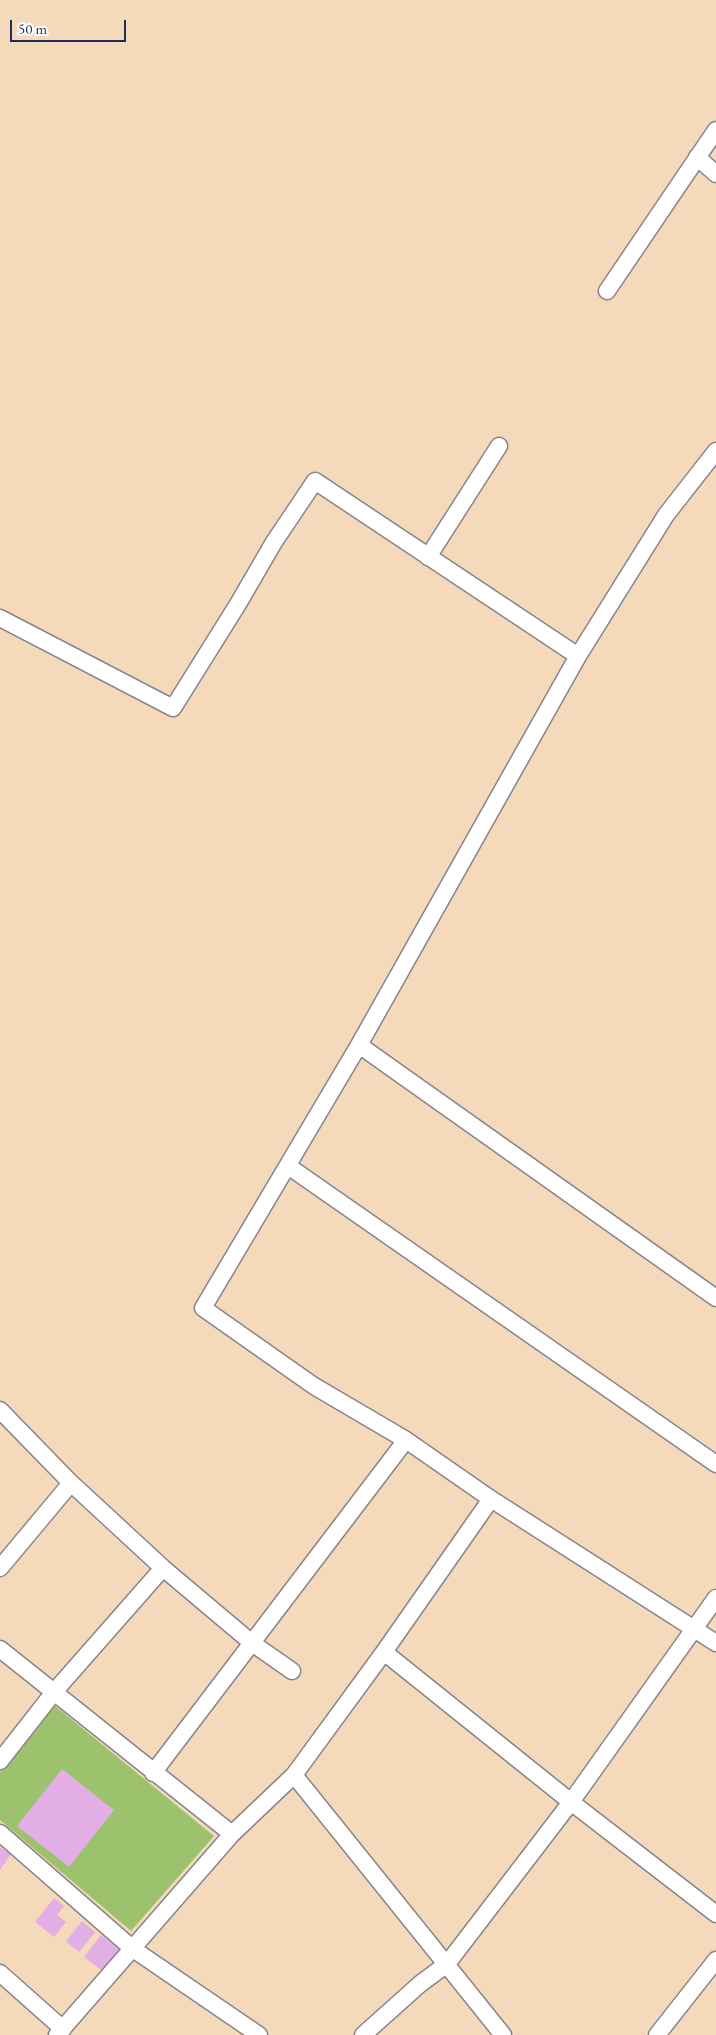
<!DOCTYPE html>
<style>
body{margin:0}
#map{position:relative;width:716px;height:2035px;overflow:hidden;background:#f4d9bb;font-family:"EB Garamond",serif}
canvas{display:block}
.scale{position:absolute;left:10px;top:20px;width:116px;height:22px;box-sizing:border-box;border:2px solid #1b2f5e;border-top:0;padding-left:6px;font-size:15px;line-height:18px;white-space:nowrap;color:#1b2f5e;-webkit-text-stroke:4px #fff;paint-order:stroke}
</style>
<div id="map">
<canvas width="716" height="2035"></canvas>
<div class="scale">50 m</div>
</div>
<script>
const c = document.querySelector('canvas').getContext('2d');
c.lineJoin = 'round';
function fill(path, color) { c.fillStyle = color; c.fill(path, 'evenodd'); }
const toPath = rows => new Path2D(rows.map(r => 'M' + r).join(''));
function stroke(path, color, width, dash) { c.strokeStyle = color; c.lineWidth = width; c.lineCap = dash ? 'butt' : 'round'; c.setLineDash(dash || []); c.stroke(path); }
fill(toPath([
 [54,1705,214,1836,131,1931,0,1820,0,1772]
]), '#9cc26d');
fill(toPath([
 [62,1769,114,1810,69,1867,17,1826],
 [0,1847,11,1854,0,1870],
 [54,1898,64,1906,57,1915,66,1922,54,1937,35,1922],
 [82,1921,95,1932,79,1952,66,1941],
 [101,1935,121,1951,105,1973,84,1957]
]), '#e3aee5');
const minor = toPath([
 [697,157,716,174],
 [607,291,716,130],
 [716,451,666,515,578,656,359,1045,203,1308,314,1386,406,1440,491,1499,716,1643],
 [428,557,499,446],
 [0,618,173,708,238,604,274,542,315,481,578,656],
 [359,1045,716,1298],
 [288,1166,716,1464],
 [0,1410,71,1483,163,1568,252,1643,292,1671],
 [491,1499,384,1652,294,1775,503,2035],
 [0,1568,71,1483],
 [0,1649,232,1834],
 [384,1652,571,1802,716,1914],
 [0,1761,54,1692,163,1568],
 [153,1773,406,1440],
 [0,1833,133,1949,259,2035],
 [0,1973,63,2029],
 [57,2035,232,1834,294,1775],
 [363,2035,420,1984,447,1964,571,1802,716,1598],
 [657,2035,716,1960]
]);
stroke(minor, '#88848c', 19);
stroke(minor, '#fff', 16);
</script>
